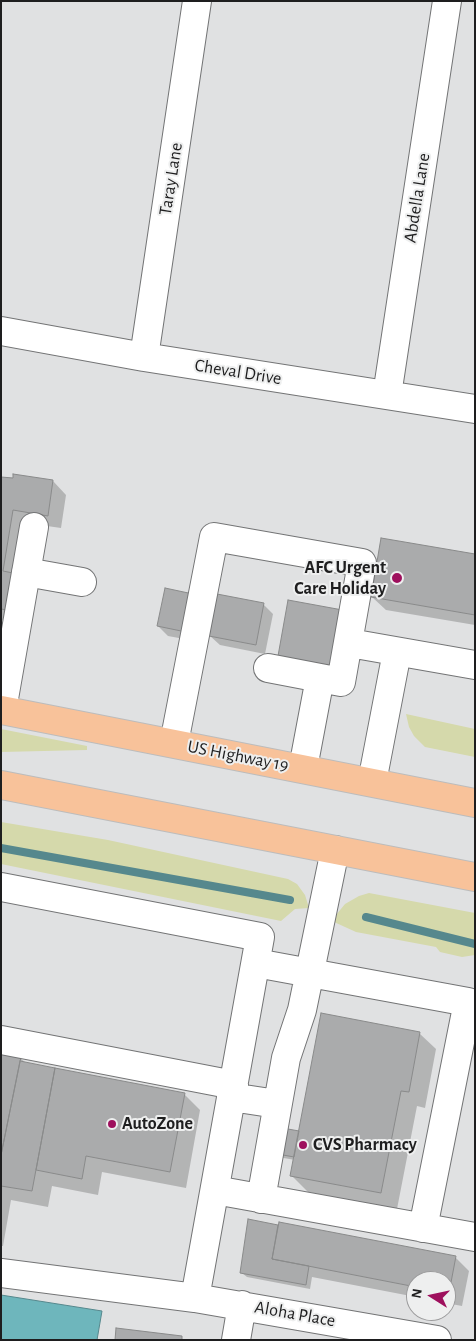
<!DOCTYPE html>
<style>
body{margin:0}
#map{position:relative;width:476px;height:1341px;overflow:hidden;background:#e0e1e2;font-family:"Alegreya Sans",sans-serif}
canvas{display:block}
.frame{position:absolute;inset:0;border:2px solid #1e1e1f;pointer-events:none}
.north{position:absolute;left:406px;top:1271px;width:50px;height:50px;box-sizing:border-box;background:#eeefef;border:1px solid #9b9b9c;border-radius:50%;rotate:280deg;font-size:14px;font-weight:700;line-height:20px;text-align:center;color:#1e1e1f}
.north::after{content:'';display:block;margin:auto;width:18px;height:22px;background:#9e105d;clip-path:polygon(50% 0,100% 100%,50% 72%,0 100%)}
</style>
<div id="map">
<canvas width="476" height="1341"></canvas>
<div class="frame"></div>
<div class="north">N</div>
</div>
<script>
const c = document.querySelector('canvas').getContext('2d');
c.lineJoin = 'round';
function fill(path, color) { c.fillStyle = color; c.fill(path, 'evenodd'); }
const toPath = rows => new Path2D(rows.map(r => 'M' + r).join(''));
function stroke(path, color, width, dash) { c.strokeStyle = color; c.lineWidth = width; c.lineCap = dash ? 'butt' : 'round'; c.setLineDash(dash || []); c.stroke(path); }
function write(font, color, halo, rows, align = 'center') {
  c.font = font + ' "Alegreya Sans",sans-serif'; c.lineWidth = 4; c.setLineDash([]); c.textBaseline = 'middle'; c.strokeStyle = halo; c.fillStyle = color; for (const [text, x, y, turn = 0] of rows) {
    c.save(); c.translate(x, y); c.rotate((+turn || 0) * Math.PI / 180); c.textAlign = isNaN(turn) ? turn : align; if (halo) c.strokeText(text, 0, 0); c.fillText(text, 0, 0); c.restore();
  }
}
fill(toPath([
 [406,714,475,729,475,757,425,747,414,736,409,727],
 [1,729,87,746,87,750,1,752],
 [1,822,108,840,288,879,297,884,305,895,309,908,295,909,281,921,1,864],
 [369,893,475,913,475,955,462,957,440,952,436,947,356,932,334,922,336,915,345,904,359,896]
]), '#d5d9ab');
const water = toPath([
 [1,1295,102,1311,97,1340,1,1340,1,1295]
]);
fill(water, '#6eb6bc');
stroke(water, '#56888d', 1);
fill(toPath([
 [1,478,53,481,66,495,61,528,26,523,21,623,1,620],
 [475,555,475,625,386,610,372,597],
 [193,595,195,641,168,636,158,626],
 [263,604,273,614,265,654,220,645,210,636],
 [419,1033,436,1049,425,1108,417,1106,397,1209,308,1192,292,1176,295,1160,278,1157,300,1134],
 [1,1054,20,1058,26,1063,184,1094,200,1110,186,1188,102,1172,98,1195,52,1186,48,1207,11,1200,3,1246,1,1246],
 [278,1226,279,1228,456,1258,469,1271,462,1306,446,1303,446,1281,416,1281,416,1297,312,1277,310,1289,247,1277,242,1273]
]), '#0003');
stroke(toPath([
 [1,848,290,900],
 [366,917,475,944]
]), '#56888d', 8);
const building = toPath([
 [13,474,53,480,48,516,13,510,3,571,13,573,7,610,1,609,1,477,13,478,13,474],
 [381,538,475,554,475,615,371,597,381,538],
 [165,588,193,594,186,632,157,626,165,588],
 [217,594,264,603,256,645,209,636,217,594],
 [288,600,348,611,332,666,278,656,288,600],
 [321,1013,420,1032,409,1092,401,1091,381,1193,290,1176,321,1013],
 [1,1053,21,1057,1,1155,1,1053],
 [20,1061,55,1068,32,1191,1,1186,1,1155,20,1061],
 [55,1068,185,1093,170,1172,86,1156,82,1179,36,1170,55,1068],
 [277,1127,299,1131,294,1157,272,1153,277,1127],
 [248,1219,278,1225,272,1259,309,1266,306,1285,240,1273,248,1219],
 [279,1222,456,1256,449,1293,446,1293,446,1281,416,1281,416,1287,272,1259,279,1222],
 [116,1328,182,1336,182,1340,115,1340,116,1328]
]);
fill(building, '#aaabac');
stroke(building, '#898a8a', 1);
const minor = toPath([
 [1,331,144,357,475,409],
 [144,357,197,1],
 [387,395,447,1],
 [26,572,82,582],
 [361,645,475,665],
 [2,710,34,527],
 [174,743,214,537,362,563,341,682,268,668],
 [303,768,320,678],
 [372,782,397,652],
 [1,887,260,937,195,1298],
 [256,963,468,1002,423,1228],
 [1,1040,234,1085],
 [231,1097,277,1104],
 [215,1190,475,1237],
 [261,1199,286,1058,302,1010,335,850],
 [1,1273,195,1298,437,1340],
 [236,1340,242,1305]
]);
const highway = toPath([
 [1,710,475,803],
 [1,785,475,877]
]);
stroke(minor, '#737475', 30);
stroke(highway, '#bcbcbc', 30);
stroke(minor, '#fff', 28);
stroke(highway, '#f8c29a', 28);
for (const [x, y, r, color] of [
 [397,578,6,"#9e105d"],
 [112,1124,5,"#9e105d"],
 [303,1145,5,"#9e105d"]
]) { const dot = new Path2D(); dot.arc(x, y, r, 0, 2 * Math.PI); c.fillStyle = color; c.fill(dot); stroke(dot, '#eeefef', 2); }
write('18px', '#1e1e1f', '#eeefef', [
 ["Taray Lane",171,179,-81],
 ["Abdella Lane",417,198,-81],
 ["Cheval Drive",238,372,9],
 ["US Highway 19",238,756,11],
 ["Aloha Place",295,1314,10]
]);
write('bold 18px', '#1e1e1f', '#eeefef', [
 ["AFC Urgent",386,568,"right"],
 ["Care Holiday",386,589,"right"],
 ["AutoZone",122,1124],
 ["CVS Pharmacy",313,1145]
], 'left');
</script>
